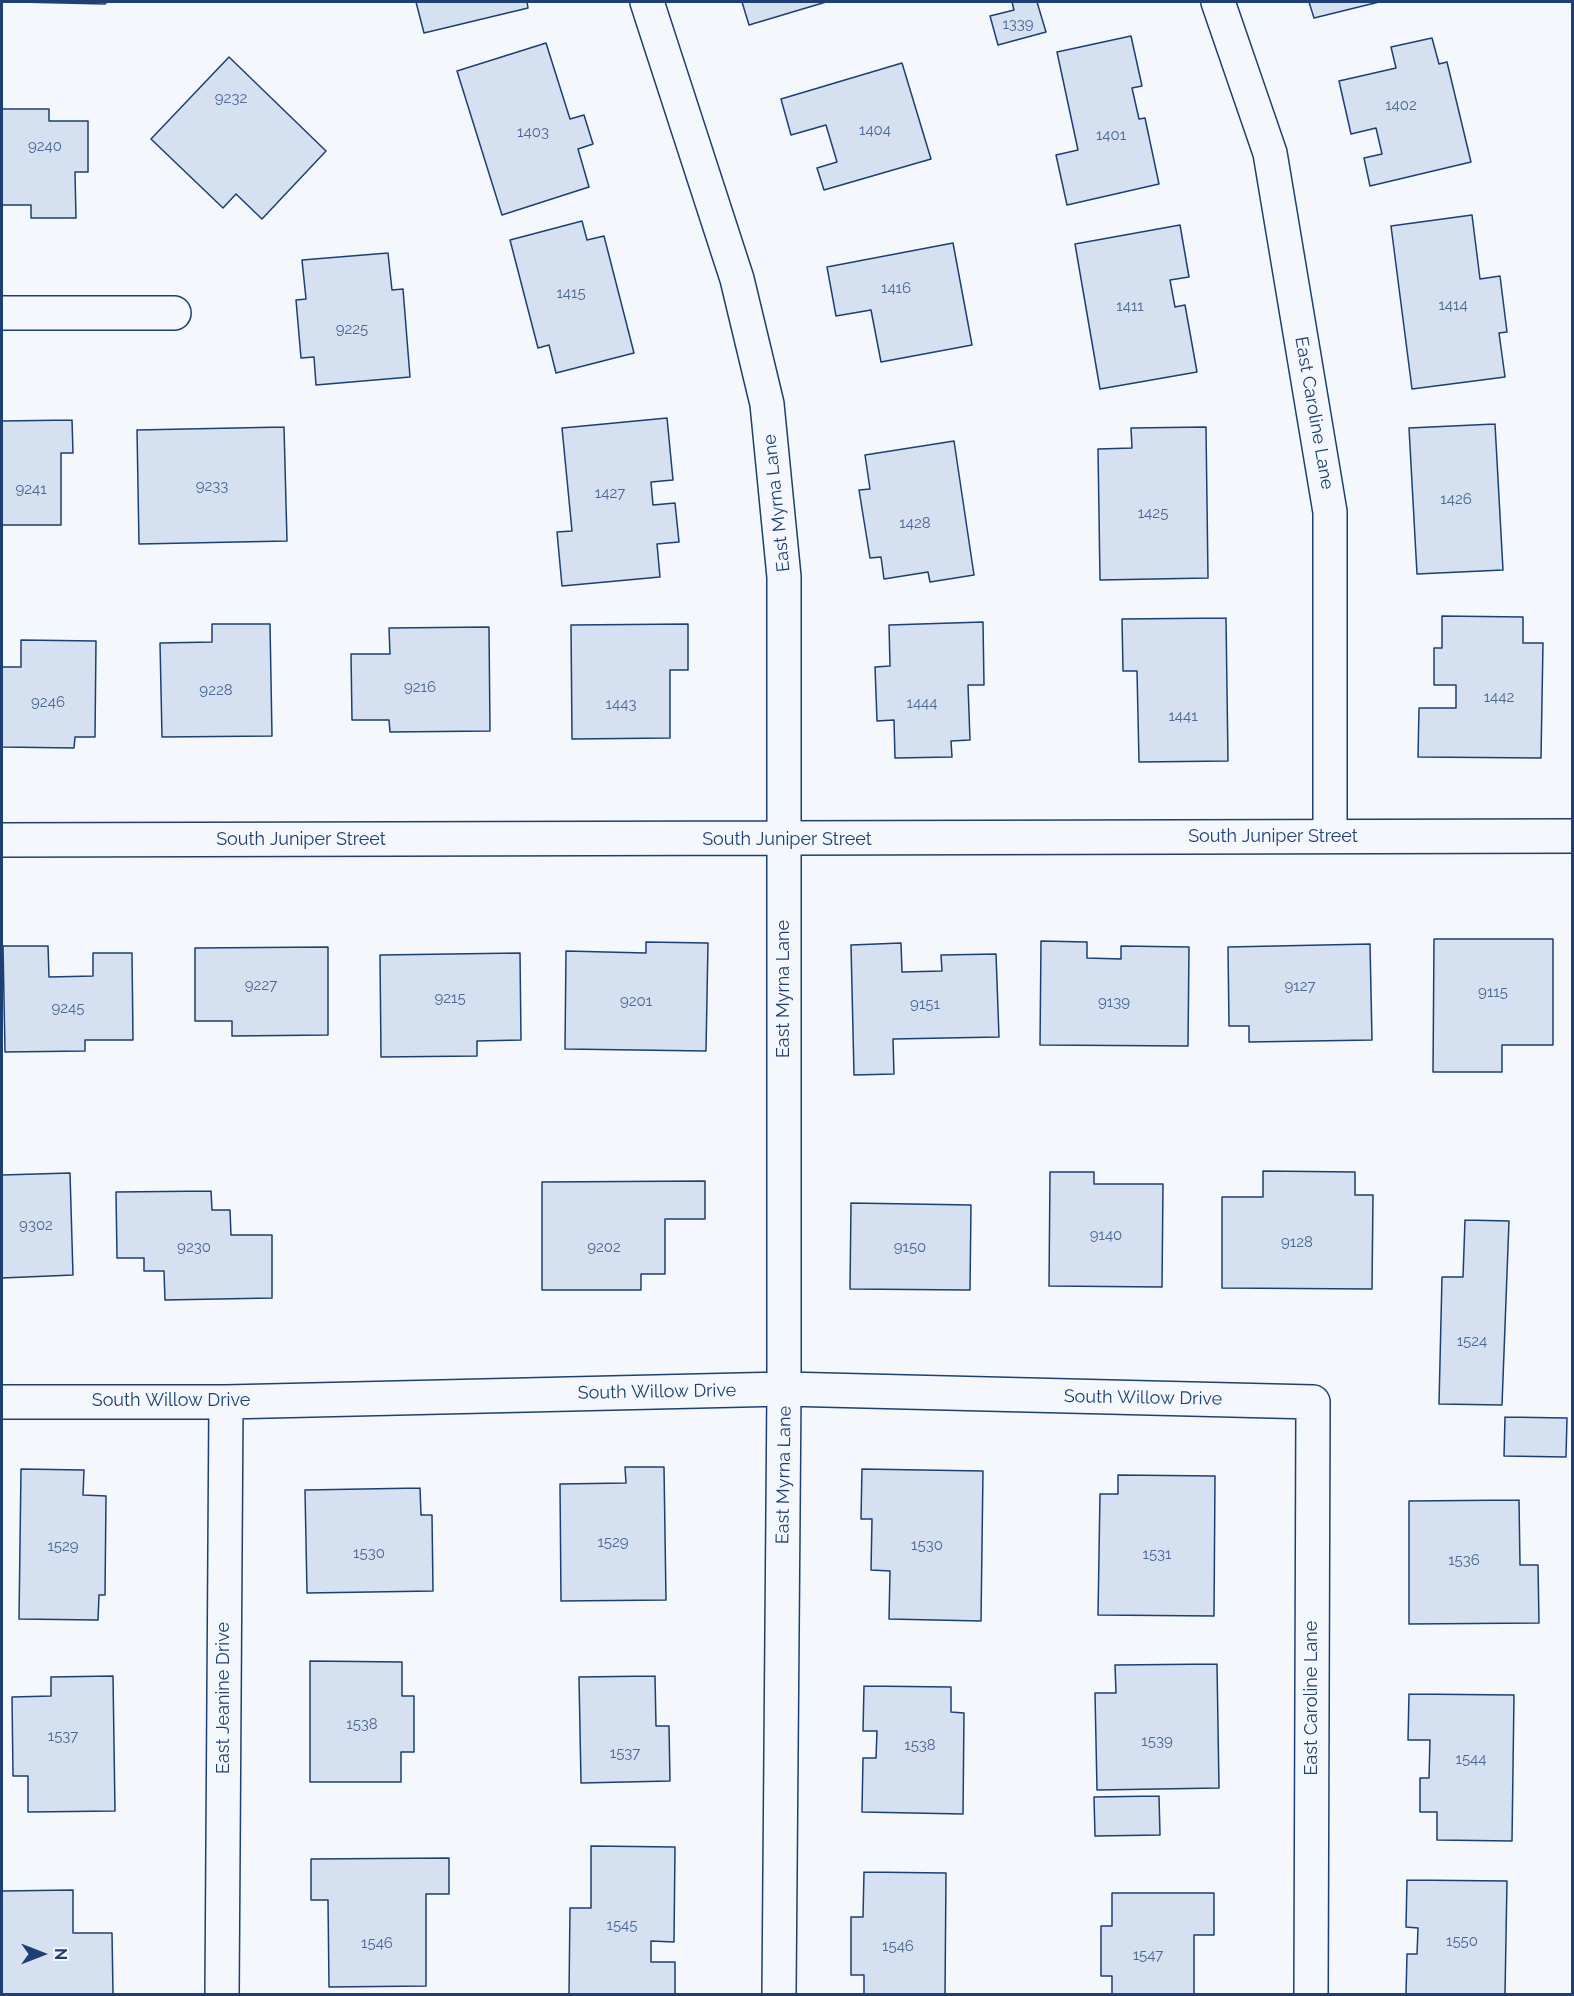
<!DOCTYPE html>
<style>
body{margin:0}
#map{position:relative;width:1574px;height:1996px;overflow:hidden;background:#f4f7fb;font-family:Raleway,sans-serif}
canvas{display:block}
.frame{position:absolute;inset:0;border:3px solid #1d3f73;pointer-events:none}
.north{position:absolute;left:12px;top:1924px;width:60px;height:60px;-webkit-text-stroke:4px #f4f7fb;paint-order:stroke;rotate:90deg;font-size:16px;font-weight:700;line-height:24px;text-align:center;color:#1d3f73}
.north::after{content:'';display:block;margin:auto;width:21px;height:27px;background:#1d3f73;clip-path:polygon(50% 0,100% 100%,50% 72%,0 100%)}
</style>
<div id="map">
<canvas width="1574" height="1996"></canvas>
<div class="frame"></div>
<div class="north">N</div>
</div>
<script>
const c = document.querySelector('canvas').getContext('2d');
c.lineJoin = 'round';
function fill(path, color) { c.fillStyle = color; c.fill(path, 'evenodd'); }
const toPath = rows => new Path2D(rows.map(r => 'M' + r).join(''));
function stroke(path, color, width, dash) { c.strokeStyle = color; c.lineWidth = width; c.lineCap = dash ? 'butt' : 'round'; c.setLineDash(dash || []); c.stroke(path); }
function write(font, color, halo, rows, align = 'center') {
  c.font = font + ' Raleway,sans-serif'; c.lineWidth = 4.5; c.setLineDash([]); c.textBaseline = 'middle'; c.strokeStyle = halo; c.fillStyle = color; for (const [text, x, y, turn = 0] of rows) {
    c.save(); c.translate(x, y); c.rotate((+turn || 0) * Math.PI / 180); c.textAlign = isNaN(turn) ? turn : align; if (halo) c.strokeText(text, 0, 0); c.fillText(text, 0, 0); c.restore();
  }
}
const building = toPath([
 [18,2,107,2,105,4,18,2],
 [416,2,527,2,528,8,424,33,416,2],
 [742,2,826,2,749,25,742,2],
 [1012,2,1037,2,1046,32,998,45,990,16,1014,10,1012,2],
 [1309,2,1379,2,1314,18,1309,2],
 [1131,36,1142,86,1132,88,1139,119,1145,118,1159,184,1067,205,1056,155,1078,150,1057,52,1131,36],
 [1432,38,1439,64,1447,62,1471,162,1370,186,1364,158,1382,154,1376,128,1351,134,1339,81,1396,68,1391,47,1432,38],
 [546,43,570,119,584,115,593,144,578,149,589,187,502,215,457,71,546,43],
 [229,57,326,151,262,219,236,194,223,208,151,139,229,57],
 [902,63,931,159,824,190,817,168,837,162,826,125,791,135,781,99,902,63],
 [2,109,49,109,49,121,88,121,88,172,75,172,76,218,31,218,31,205,2,205,2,109],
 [1472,215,1480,279,1500,276,1507,332,1499,333,1505,377,1412,389,1391,226,1472,215],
 [582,221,587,240,604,236,634,353,556,373,549,345,538,348,510,240,582,221],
 [1180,225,1189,277,1170,280,1175,307,1185,305,1197,372,1100,389,1075,244,1180,225],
 [953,243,972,345,881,362,871,310,836,316,827,267,953,243],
 [388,253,392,290,403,289,410,377,316,385,314,357,301,358,296,300,306,299,302,260,388,253],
 [667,418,673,480,651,482,653,505,675,503,679,542,657,544,660,577,562,586,557,532,572,531,562,428,667,418],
 [72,420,73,453,61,453,61,525,2,525,2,421,72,420],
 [1495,424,1503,570,1417,574,1409,428,1495,424],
 [284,427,287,541,139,544,137,430,284,427],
 [1206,427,1208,578,1100,580,1098,449,1132,448,1131,428,1206,427],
 [954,441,974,575,930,582,928,572,884,579,881,557,870,558,859,490,870,489,865,455,954,441],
 [1442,616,1523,617,1523,643,1543,643,1541,758,1418,757,1419,708,1456,708,1456,685,1434,685,1434,648,1442,648,1442,616],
 [1226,618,1228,761,1139,762,1137,671,1123,671,1122,619,1226,618],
 [983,622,984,685,968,685,970,740,951,741,952,757,895,758,894,720,877,721,875,667,890,666,889,625,983,622],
 [212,624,270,624,272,736,162,737,160,643,212,642,212,624],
 [688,624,688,670,670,670,670,738,572,739,571,625,688,624],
 [489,627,490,731,390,732,389,720,352,720,351,654,390,654,389,628,489,627],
 [21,640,96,641,95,737,75,737,74,748,2,747,2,667,21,667,21,640],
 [1434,939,1553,939,1553,1045,1502,1045,1502,1072,1433,1072,1434,939],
 [1041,941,1087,942,1087,958,1121,959,1121,946,1189,947,1188,1046,1040,1045,1041,941],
 [646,942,708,943,706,1051,565,1049,566,951,646,953,646,942],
 [901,943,902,972,942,971,941,955,996,954,999,1037,893,1039,894,1074,854,1075,851,945,901,943],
 [1370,944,1372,1040,1249,1042,1249,1026,1229,1026,1228,947,1370,944],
 [3,946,48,946,49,977,93,976,93,953,132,953,133,1040,85,1040,85,1051,5,1052,3,946],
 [328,947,328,1035,232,1036,232,1021,195,1021,195,948,328,947],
 [520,953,521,1040,477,1041,477,1056,381,1057,380,955,520,953],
 [1263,1171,1355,1172,1355,1195,1373,1195,1372,1289,1222,1288,1222,1197,1263,1197,1263,1171],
 [1050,1172,1094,1172,1094,1184,1163,1184,1162,1287,1049,1286,1050,1172],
 [70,1173,73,1275,2,1278,2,1175,70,1173],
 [705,1181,705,1219,665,1219,665,1274,641,1274,641,1290,542,1290,542,1182,705,1181],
 [211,1191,212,1210,230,1210,231,1235,272,1235,272,1298,165,1300,164,1271,144,1271,144,1258,117,1258,116,1192,211,1191],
 [851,1203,971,1205,970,1290,850,1289,851,1203],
 [1465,1220,1509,1221,1502,1405,1439,1404,1442,1277,1463,1277,1465,1220],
 [1505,1417,1567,1418,1566,1457,1504,1456,1505,1417],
 [625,1467,664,1467,666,1600,561,1601,560,1484,626,1483,625,1467],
 [21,1469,84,1470,83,1495,106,1496,105,1595,99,1595,98,1620,19,1619,21,1469],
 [862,1469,983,1471,981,1621,889,1619,890,1571,871,1570,872,1519,861,1519,862,1469],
 [1118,1475,1215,1476,1214,1616,1098,1615,1100,1494,1118,1494,1118,1475],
 [420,1488,421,1515,432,1515,433,1591,307,1593,305,1490,420,1488],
 [1519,1500,1520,1565,1538,1565,1539,1623,1409,1624,1409,1501,1519,1500],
 [310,1661,402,1662,402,1696,414,1696,414,1752,401,1752,401,1782,310,1782,310,1661],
 [1217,1664,1219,1788,1097,1790,1095,1693,1116,1693,1115,1665,1217,1664],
 [113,1676,115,1811,28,1812,28,1776,13,1776,12,1697,51,1696,51,1677,113,1676],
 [655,1676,656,1726,669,1726,670,1781,581,1783,579,1677,655,1676],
 [864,1686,951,1687,951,1712,964,1713,963,1814,862,1812,863,1758,876,1758,877,1731,863,1731,864,1686],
 [1409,1694,1514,1695,1512,1841,1437,1840,1437,1812,1420,1812,1420,1778,1429,1778,1430,1740,1408,1740,1409,1694],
 [1159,1796,1160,1835,1095,1836,1094,1797,1159,1796],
 [591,1846,675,1847,674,1942,651,1941,651,1962,675,1962,675,1994,569,1994,570,1908,591,1908,591,1846],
 [449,1858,449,1894,426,1894,426,1986,329,1987,328,1900,311,1900,311,1859,449,1858],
 [864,1872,946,1873,945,1994,864,1994,864,1975,851,1975,851,1917,863,1917,864,1872],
 [1407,1880,1507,1881,1505,1994,1406,1994,1407,1954,1417,1954,1418,1928,1406,1927,1407,1880],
 [73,1890,73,1933,112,1933,113,1994,2,1994,2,1891,73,1890],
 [1112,1893,1214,1893,1214,1935,1194,1935,1194,1994,1112,1994,1112,1976,1101,1976,1101,1926,1112,1926,1112,1893]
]);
fill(building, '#d5e0f0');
stroke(building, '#1d3f73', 1.5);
const street = toPath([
 [647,2,737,279,767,404,784,577,784,1389,779,1994],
 [1218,2,1270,153,1330,512,1330,836],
 [2,313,174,313],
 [2,840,1572,836],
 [2,1402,226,1402,784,1389,1313,1402,1311,1994],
 [222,1994,226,1402]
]);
stroke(street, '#1d3f73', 36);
stroke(street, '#f4f7fb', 33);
write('15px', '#4b6792', null, [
 ["1339",1018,24],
 ["9232",231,98],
 ["1402",1401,105],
 ["1404",875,130],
 ["1403",533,132],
 ["1401",1111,135],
 ["9240",45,146],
 ["1416",896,288],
 ["1415",571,293],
 ["1414",1453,305],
 ["1411",1130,306],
 ["9225",352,329],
 ["9233",212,486],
 ["9241",31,489],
 ["1427",610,493],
 ["1426",1456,499],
 ["1425",1153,513],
 ["1428",915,523],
 ["9216",420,687],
 ["9228",216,690],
 ["1442",1499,697],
 ["9246",48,702],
 ["1444",922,703],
 ["1443",621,704],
 ["1441",1183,716],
 ["9227",261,985],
 ["9127",1300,986],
 ["9115",1493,992],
 ["9215",450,998],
 ["9201",636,1001],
 ["9139",1114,1002],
 ["9151",925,1004],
 ["9245",68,1008],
 ["9302",36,1225],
 ["9140",1106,1235],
 ["9128",1297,1242],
 ["9230",194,1247],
 ["9202",604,1247],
 ["9150",910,1247],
 ["1524",1472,1341],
 ["1529",613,1542],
 ["1530",927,1545],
 ["1529",63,1546],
 ["1530",369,1553],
 ["1531",1157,1554],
 ["1536",1464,1560],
 ["1538",362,1724],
 ["1537",63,1736],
 ["1539",1157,1741],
 ["1538",920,1745],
 ["1537",625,1753],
 ["1544",1471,1759],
 ["1545",622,1925],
 ["1550",1462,1941],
 ["1546",377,1943],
 ["1546",898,1946],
 ["1547",1148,1955]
]);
write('18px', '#1d3f73', '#f4f7fb', [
 ["East Caroline Lane",1314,413,80],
 ["East Myrna Lane",777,503,-96],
 ["South Juniper Street",1273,837],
 ["South Juniper Street",301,840],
 ["South Juniper Street",787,840],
 ["East Myrna Lane",784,989,-90],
 ["South Willow Drive",657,1392,-1],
 ["South Willow Drive",1143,1398,1],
 ["South Willow Drive",171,1401],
 ["East Myrna Lane",784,1475,-89],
 ["East Jeanine Drive",224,1698,-90],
 ["East Caroline Lane",1312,1698,-90]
]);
</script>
